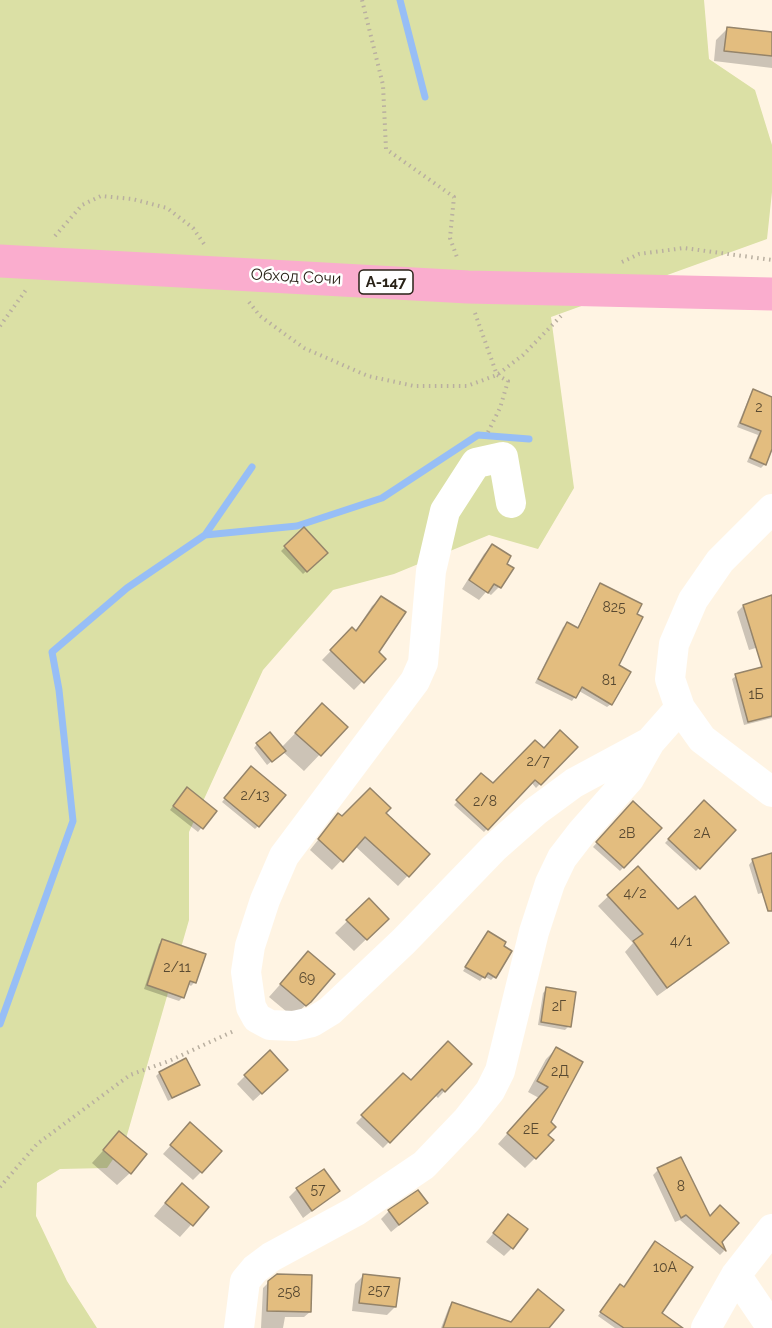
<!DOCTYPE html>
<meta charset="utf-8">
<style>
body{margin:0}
canvas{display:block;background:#fff4e3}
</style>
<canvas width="772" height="1328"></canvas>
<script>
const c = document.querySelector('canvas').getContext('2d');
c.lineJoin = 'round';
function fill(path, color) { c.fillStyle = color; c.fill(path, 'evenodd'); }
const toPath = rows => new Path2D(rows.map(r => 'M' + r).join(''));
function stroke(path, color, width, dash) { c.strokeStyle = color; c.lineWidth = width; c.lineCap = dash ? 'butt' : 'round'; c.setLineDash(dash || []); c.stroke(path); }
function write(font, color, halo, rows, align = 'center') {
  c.font = font + ' Raleway,sans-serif'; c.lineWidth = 5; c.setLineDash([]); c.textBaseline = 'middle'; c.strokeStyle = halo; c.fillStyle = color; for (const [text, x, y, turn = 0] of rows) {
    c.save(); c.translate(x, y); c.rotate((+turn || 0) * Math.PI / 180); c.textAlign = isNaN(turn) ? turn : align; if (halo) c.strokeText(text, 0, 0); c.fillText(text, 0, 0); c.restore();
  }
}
fill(toPath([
 [0,0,704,0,709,59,755,90,772,145,772,192,767,239,551,317,574,488,538,549,489,535,394,574,333,590,263,670,189,832,189,920,125,1142,107,1168,60,1169,37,1183,36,1216,67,1281,97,1328,0,1328]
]), '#dbe0a5');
fill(toPath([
 [727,29,772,34,772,68,714,61,716,40],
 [753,391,772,398,772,447,765,464,761,468,747,462,758,435,737,427,750,395],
 [304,529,326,553,303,574,281,551],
 [492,546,499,587,491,595,486,592,479,600,462,589,484,554],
 [601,585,635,615,617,665,611,704,607,707,579,691,572,701,535,683,563,627,567,624,577,629,597,589],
 [772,597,772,643,749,650,737,612,743,606],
 [381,598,377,652,384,659,354,690,322,660,352,629,355,632,372,606],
 [772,665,772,718,744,725,732,679,736,676],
 [307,721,346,727,304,771,283,752,267,765,254,748,257,744,281,748],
 [576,747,536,788,531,782,484,832,454,805,482,775,493,785,544,750],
 [247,772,258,826,255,829,222,802],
 [183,793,215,811,198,832,170,810],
 [704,802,734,830,696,871,665,843],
 [633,803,660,828,620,871,593,847],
 [384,813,428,854,398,886,355,846,332,870,310,850,338,815,342,818],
 [772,855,772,890,758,894,749,865,752,861],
 [638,868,678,911,727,943,717,953,657,996,625,952,633,943,598,906],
 [369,900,387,919,354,951,335,933],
 [488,933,494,977,491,980,484,976,480,981,463,971],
 [163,941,195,982,191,986,188,984,183,997,179,1001,144,989,159,944],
 [308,953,310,1001,293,1017,269,997],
 [547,989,569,1026,565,1030,538,1025,543,993],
 [556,1049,546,1135,535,1158,525,1168,498,1144,539,1098,528,1092,546,1059],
 [470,1064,438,1098,435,1095,383,1148,356,1123,403,1075,411,1082],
 [159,1073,198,1085,168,1101,156,1076],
 [245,1076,278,1078,253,1101,237,1084],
 [119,1133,130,1173,117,1185,92,1163],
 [182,1133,201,1172,193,1180,163,1154],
 [680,1159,724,1251,720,1255,680,1220,675,1222,653,1175,658,1170],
 [297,1189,338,1191,303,1218,289,1197],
 [417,1192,426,1203,391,1232,381,1219,389,1211],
 [170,1197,207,1207,180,1237,154,1216],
 [508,1216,512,1248,504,1256,486,1242],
 [363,1276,395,1307,387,1315,352,1311,355,1284],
 [269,1282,310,1312,304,1317,285,1317,283,1328,261,1328,263,1288],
 [616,1290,660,1314,665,1328,615,1328,598,1316],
 [452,1303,481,1328,441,1328,449,1307]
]), '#0003');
stroke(toPath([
 [400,0,425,97],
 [205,535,297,526,382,498,478,435,529,439],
 [0,1024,73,821,59,690,52,652,127,588,205,535,252,467]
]), '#97bef6', 7);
const building = toPath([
 [727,27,772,32,772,56,724,51,727,27],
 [753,389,772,397,772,449,766,465,750,458,761,431,740,423,753,389],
 [304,527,328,553,307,572,284,546,304,527],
 [492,544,511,556,507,564,514,568,501,588,494,584,488,593,469,580,492,544],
 [600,583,642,604,637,614,643,617,619,665,631,672,612,705,582,687,576,698,538,679,567,622,578,628,600,583],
 [772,595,772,716,748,722,735,674,762,667,743,605,772,595],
 [381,596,406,612,379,652,386,659,364,683,330,650,352,627,356,631,381,596],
 [322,703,348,727,321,756,295,733,322,703],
 [560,730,578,747,541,785,535,780,488,830,456,800,481,773,493,783,535,740,544,748,560,730],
 [270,732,286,751,272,762,256,743,270,732],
 [251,766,286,795,259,827,224,798,251,766],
 [187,787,217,811,203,829,173,806,187,787],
 [370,788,391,808,386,813,430,854,409,877,365,837,343,862,318,839,338,813,342,816,370,788],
 [704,800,736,830,700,869,668,839,704,800],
 [633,801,662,828,624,868,596,842,633,801],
 [772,853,772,911,768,911,752,859,772,853],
 [638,866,678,909,695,896,729,943,667,988,633,941,643,934,607,895,638,866],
 [369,898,389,919,367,940,346,920,369,898],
 [488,931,506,942,504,946,512,951,496,978,488,973,485,978,465,967,488,931],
 [162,939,206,954,196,983,190,981,184,998,147,985,162,939],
 [308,951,335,974,311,1002,306,1006,280,984,308,951],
 [546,987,576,992,571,1027,541,1022,546,987],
 [448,1041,472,1064,445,1092,442,1089,390,1143,361,1115,403,1073,411,1080,448,1041],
 [556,1047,583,1062,551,1122,556,1127,548,1135,554,1140,536,1159,507,1133,548,1087,537,1081,556,1047],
 [270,1050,288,1070,262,1094,244,1075,270,1050],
 [186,1058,200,1085,172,1098,159,1072,186,1058],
 [190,1122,222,1151,202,1173,170,1145,190,1122],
 [119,1131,147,1154,131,1174,103,1150,119,1131],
 [681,1157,710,1216,720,1205,739,1223,722,1242,726,1251,686,1215,681,1218,657,1168,681,1157],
 [324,1169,340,1191,312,1211,296,1188,324,1169],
 [182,1183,209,1207,193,1226,165,1203,182,1183],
 [418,1190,428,1203,399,1225,388,1210,418,1190],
 [508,1214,528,1229,513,1249,493,1233,508,1214],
 [655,1241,693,1267,662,1313,683,1328,624,1328,600,1312,620,1284,624,1287,655,1241],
 [277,1274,312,1275,311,1312,267,1311,268,1281,277,1274],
 [363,1274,400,1278,396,1307,359,1303,363,1274],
 [538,1289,564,1310,549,1328,443,1328,452,1302,511,1322,538,1289]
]);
fill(building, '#e3bd7f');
stroke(building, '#95846a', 1.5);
stroke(toPath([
 [362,0,383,85,386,149,454,197,450,238,458,260],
 [55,236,82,205,101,196,132,199,167,208,193,228,204,244],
 [622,262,639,254,684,248,772,260],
 [249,302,260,316,304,348,368,376,414,386,467,386,497,375,523,355,561,316],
 [475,313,497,375,508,381,500,408,487,434],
 [0,326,26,290],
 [0,1187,37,1144,130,1075,169,1061,236,1030]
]), '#b9afa0', 4, [1.5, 4.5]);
stroke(toPath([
 [511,503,503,457,476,463,445,511,431,571,423,663,415,681,284,856,265,900,250,946,246,972,251,1007,257,1018,270,1025,294,1026,312,1022,330,1011,404,941,494,848,536,811,574,783,650,742],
 [772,509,720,561,693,600,674,644,670,679,680,708,702,739,772,792],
 [736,1275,772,1328],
 [239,1328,245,1281,255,1269,271,1257,356,1211,424,1165,467,1120,490,1091,500,1071,534,932,550,883,562,858,582,832,629,779,650,742,680,708],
 [706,1328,736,1275,772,1229]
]), '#fff', 30);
stroke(toPath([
 [0,261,468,287,772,294]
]), '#faadce', 33);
write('14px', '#584931', null, [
 ["2",759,408],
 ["825",614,608],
 ["81",609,681],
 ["1Б",756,695],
 ["2/7",538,762],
 ["2/13",255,796],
 ["2/8",485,802],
 ["2В",627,834],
 ["2А",702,834],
 ["4/2",635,894],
 ["4/1",681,942],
 ["2/11",177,968],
 ["69",307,979],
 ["2Г",559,1007],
 ["2Д",560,1072],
 ["2Е",531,1130],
 ["8",681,1187],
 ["57",318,1190],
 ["10А",665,1268],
 ["257",379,1291],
 ["258",289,1293]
]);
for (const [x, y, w] of [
 [386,282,54]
]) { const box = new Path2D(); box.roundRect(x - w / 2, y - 12, w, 24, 4.5); c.fillStyle = '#fff'; c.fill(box); stroke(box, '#292217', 1.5); }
write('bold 15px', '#292217', null, [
 ["А-147",386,282]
]);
write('16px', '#292217', '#fff', [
 ["Обход Сочи",296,277,3]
]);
</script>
